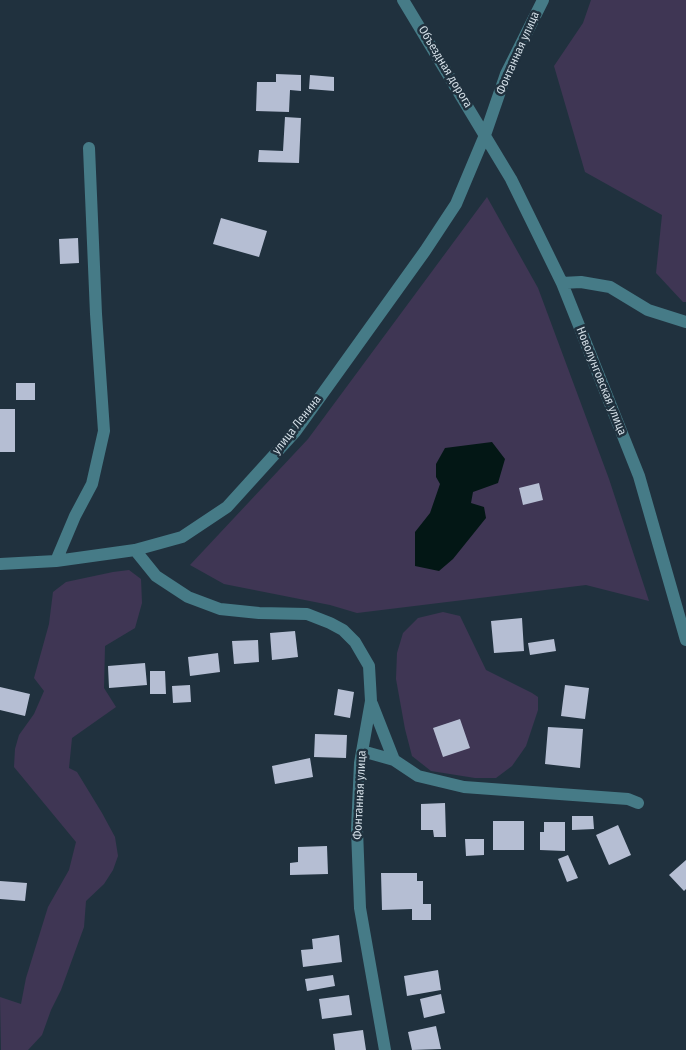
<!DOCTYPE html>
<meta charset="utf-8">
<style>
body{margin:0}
canvas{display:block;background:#20313e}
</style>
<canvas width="686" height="1050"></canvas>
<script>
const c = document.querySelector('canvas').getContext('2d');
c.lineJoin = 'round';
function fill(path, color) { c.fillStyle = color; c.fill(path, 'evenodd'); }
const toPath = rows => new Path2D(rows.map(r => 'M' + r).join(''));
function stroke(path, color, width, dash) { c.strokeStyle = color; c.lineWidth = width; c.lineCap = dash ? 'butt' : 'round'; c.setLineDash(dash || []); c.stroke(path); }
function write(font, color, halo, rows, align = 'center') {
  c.font = font + ' "Fira Sans Condensed",sans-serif'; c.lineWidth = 5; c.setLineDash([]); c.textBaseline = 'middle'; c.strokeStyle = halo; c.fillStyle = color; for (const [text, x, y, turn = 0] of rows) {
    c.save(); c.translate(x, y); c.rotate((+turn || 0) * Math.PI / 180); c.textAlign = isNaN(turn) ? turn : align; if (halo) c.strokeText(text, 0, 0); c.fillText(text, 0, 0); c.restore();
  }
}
fill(toPath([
 [591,0,686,0,686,302,683,302,656,273,662,215,585,172,554,66,583,23],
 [487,197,538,288,609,479,649,601,586,585,357,613,330,605,224,584,190,565,308,439],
 [129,570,141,579,142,603,135,628,105,646,104,688,116,707,72,738,69,768,77,772,102,813,115,837,118,856,113,870,104,884,86,901,84,927,61,990,51,1010,42,1035,28,1050,1,1050,0,997,21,1004,26,978,48,907,69,870,76,842,14,767,15,749,19,735,34,714,44,691,34,678,49,624,53,592,66,582,113,572],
 [443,612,460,616,486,670,532,693,538,697,538,710,526,746,512,766,496,778,475,778,431,771,412,756,405,729,396,679,397,653,403,633,418,618]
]), '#3f3654');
fill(toPath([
 [492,442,505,459,498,483,473,492,471,503,484,507,486,518,453,559,439,571,415,566,415,532,430,513,440,484,436,477,436,464,445,448]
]), '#031715');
fill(toPath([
 [276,74,301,75,301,91,290,90,289,112,256,111,257,82,276,82],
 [310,75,334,77,334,91,309,89],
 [285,117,301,118,299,163,258,162,259,150,283,151],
 [221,218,267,231,259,257,213,244],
 [78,238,79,263,60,264,59,239],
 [16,383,35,383,35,400,16,400],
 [0,409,15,409,15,452,0,452],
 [539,483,543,500,523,505,519,488],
 [522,618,524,651,494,653,491,621],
 [295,631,298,657,272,660,270,633],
 [554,639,556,651,530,655,528,643],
 [258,640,259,662,234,664,232,641],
 [218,653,220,672,190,676,188,657],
 [145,663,147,685,109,688,108,666],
 [150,671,165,671,166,694,150,694],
 [190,685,191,702,173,703,172,686],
 [565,685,589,688,585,719,561,716],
 [0,687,30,694,25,716,0,710],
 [338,689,354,692,350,718,334,715],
 [460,719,470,748,443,757,433,728],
 [548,727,583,729,580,768,545,764],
 [315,734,347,735,346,758,314,757],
 [310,758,313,777,275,784,272,766],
 [445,803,446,837,434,837,433,830,421,830,421,804],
 [572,816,593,816,594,829,572,830],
 [493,821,524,821,524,850,493,850],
 [544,822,565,822,565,851,540,850,540,832,544,832],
 [618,825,631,855,609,865,596,835],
 [465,839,484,839,484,855,466,856],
 [327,846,328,874,290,875,290,863,298,862,298,847],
 [568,855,578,878,567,882,558,859],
 [686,860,686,889,684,891,669,875],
 [381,873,417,873,417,881,423,881,423,904,431,904,431,920,412,920,412,909,382,910],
 [0,881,27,883,25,901,0,899],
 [339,935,342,962,303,967,301,950,313,949,312,939],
 [438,970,441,990,407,996,404,976],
 [333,975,335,986,307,991,305,979],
 [441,994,445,1013,424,1018,420,999],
 [349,995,352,1015,322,1019,319,999],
 [436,1026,441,1049,412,1050,408,1032],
 [363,1030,366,1050,335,1050,333,1034]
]), '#b5bed3');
stroke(toPath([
 [403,0,511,179,562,283,639,476,686,640],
 [562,283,581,282,610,287,648,310,686,322],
 [135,550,156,576,188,597,220,609,259,613,307,614,330,623,343,630,355,642,369,666,371,701,360,763,357,830,360,908,385,1050],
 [56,561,75,516,92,484,104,431,96,314,89,148],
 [0,564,56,561,135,550,182,537,227,507,295,432,425,251,456,204,485,135,506,74,543,0],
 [372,704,394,760,418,776,464,787,628,799,638,803],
 [362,751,394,760]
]), '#467b87', 12);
write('12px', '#d2dde5', '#20313e', [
 ["Фонтанная улица",518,53,-66],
 ["Объездная дорога",445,67,59],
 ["Новолунговская улица",601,381,68],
 ["улица Ленина",297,425,-52],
 ["Фонтанная улица",360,795,-87]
]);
</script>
